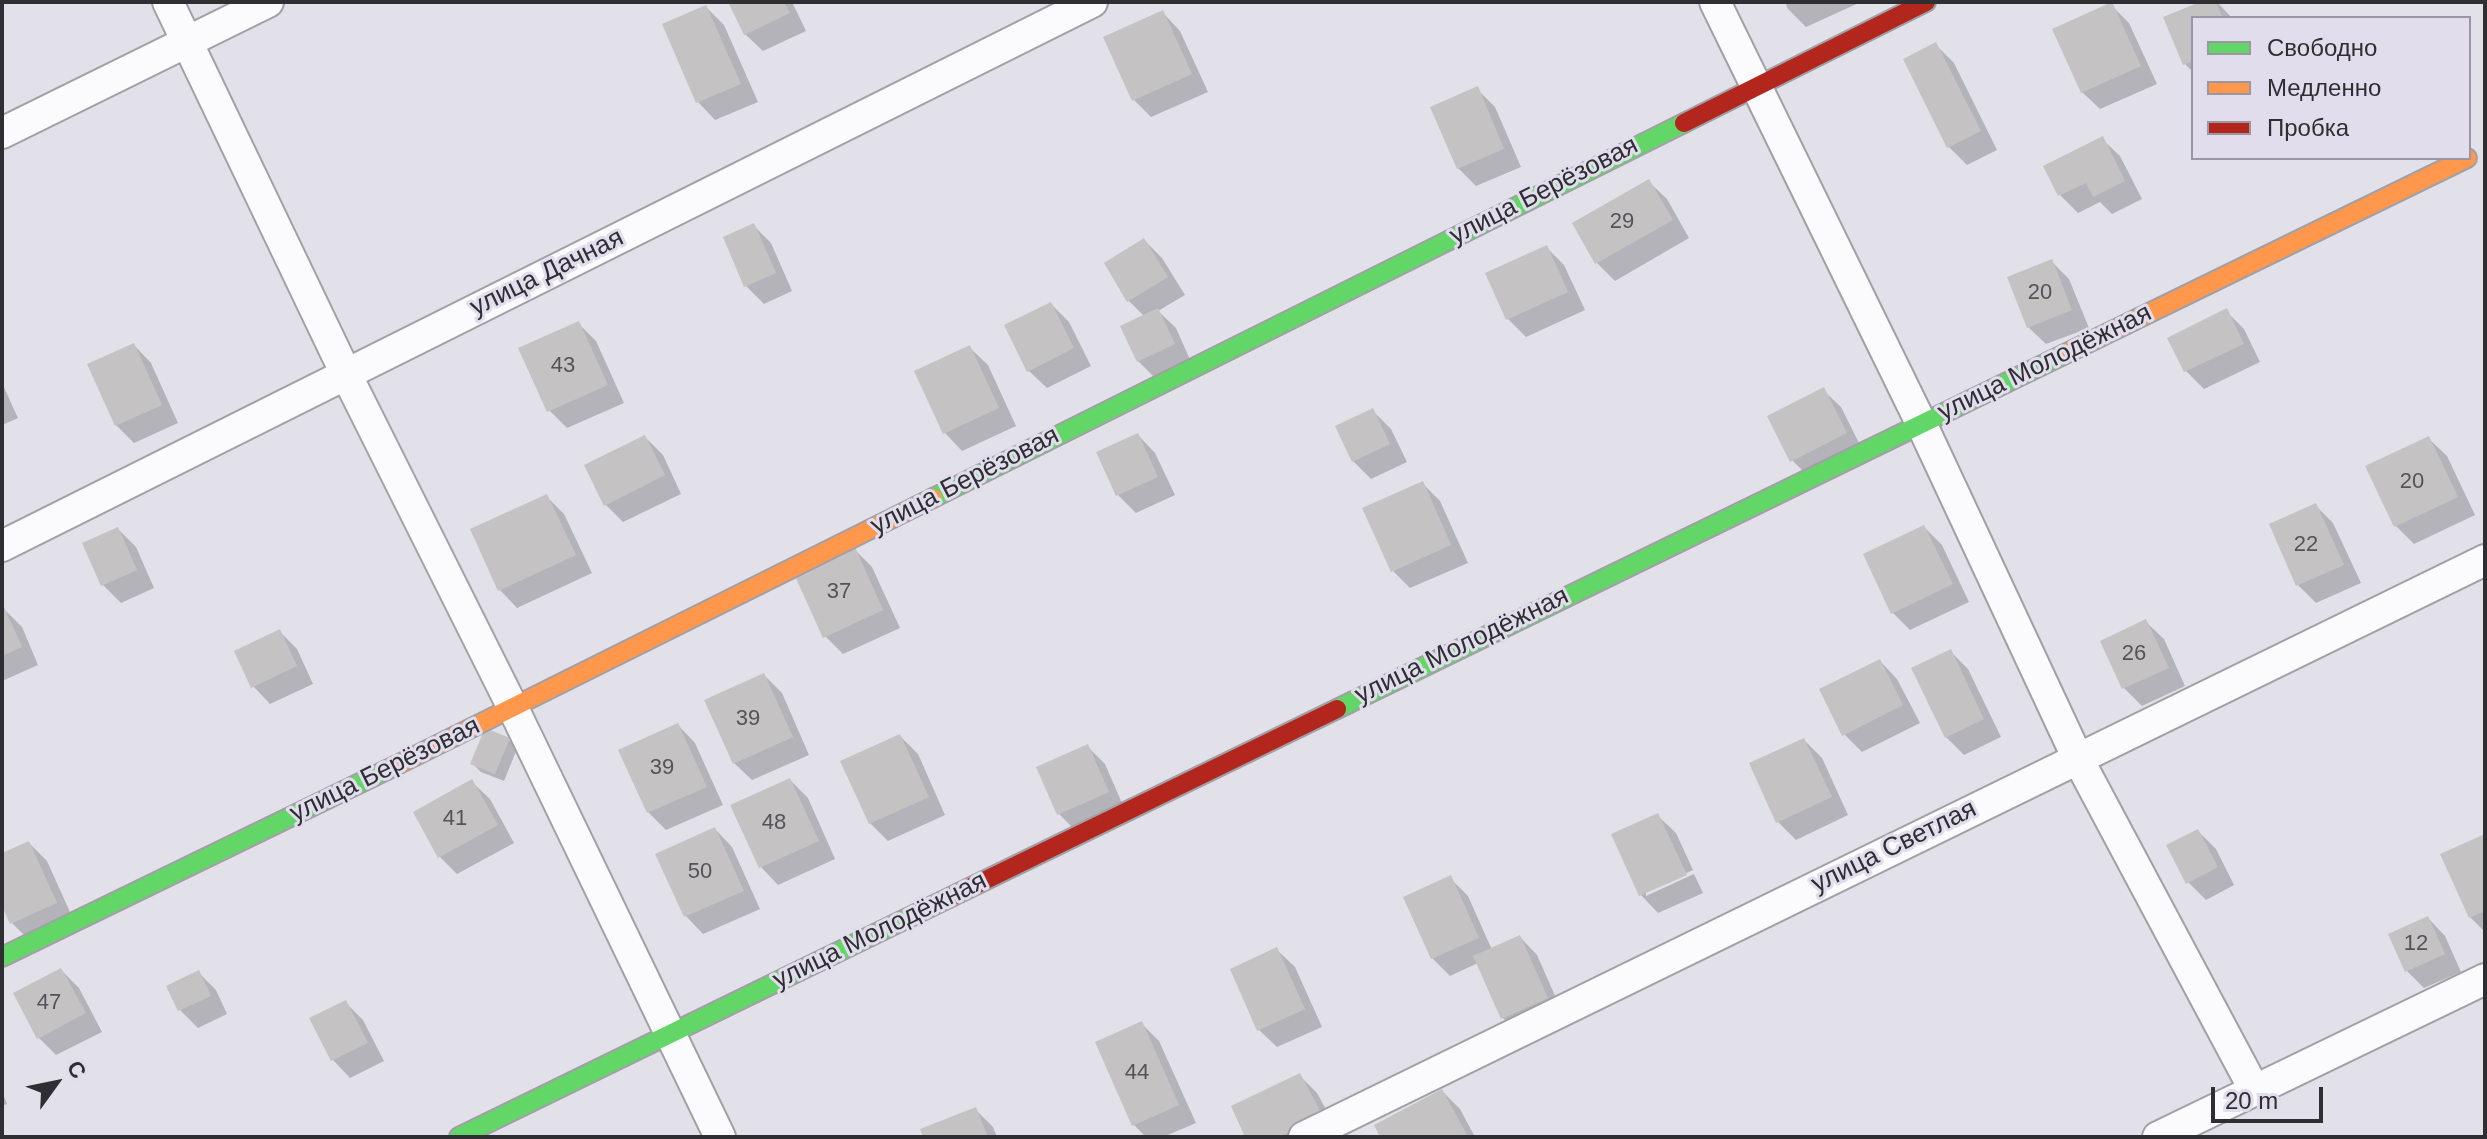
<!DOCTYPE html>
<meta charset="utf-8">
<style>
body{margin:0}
#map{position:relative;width:2487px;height:1139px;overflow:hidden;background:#e2e0e8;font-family:Arial,sans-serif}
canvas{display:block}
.frame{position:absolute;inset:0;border:4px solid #2f2e33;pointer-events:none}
.legend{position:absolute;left:2191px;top:16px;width:280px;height:144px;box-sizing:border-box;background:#e1ddec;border:2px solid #9a97a2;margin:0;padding:10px 14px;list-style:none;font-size:24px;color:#2f2e33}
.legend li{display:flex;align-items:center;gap:16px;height:40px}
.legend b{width:40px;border:2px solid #9a97a2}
.north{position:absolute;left:16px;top:1043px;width:80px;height:80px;-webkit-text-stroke:6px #e1ddec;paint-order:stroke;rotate:57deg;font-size:22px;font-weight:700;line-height:32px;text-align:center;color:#2f2e33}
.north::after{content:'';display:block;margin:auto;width:28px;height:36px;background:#2f2e33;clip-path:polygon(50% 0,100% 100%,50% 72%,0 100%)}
.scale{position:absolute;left:2211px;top:1087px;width:112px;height:36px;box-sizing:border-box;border:4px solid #2f2e33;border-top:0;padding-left:10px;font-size:24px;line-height:28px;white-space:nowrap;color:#2f2e33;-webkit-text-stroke:6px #e1ddec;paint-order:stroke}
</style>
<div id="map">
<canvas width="2487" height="1139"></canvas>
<div class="frame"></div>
<ul class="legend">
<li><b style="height:10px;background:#63d668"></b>Свободно</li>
<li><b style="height:10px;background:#ff974d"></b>Медленно</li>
<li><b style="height:10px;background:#b3261e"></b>Пробка</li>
</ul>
<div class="north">С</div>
<div class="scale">20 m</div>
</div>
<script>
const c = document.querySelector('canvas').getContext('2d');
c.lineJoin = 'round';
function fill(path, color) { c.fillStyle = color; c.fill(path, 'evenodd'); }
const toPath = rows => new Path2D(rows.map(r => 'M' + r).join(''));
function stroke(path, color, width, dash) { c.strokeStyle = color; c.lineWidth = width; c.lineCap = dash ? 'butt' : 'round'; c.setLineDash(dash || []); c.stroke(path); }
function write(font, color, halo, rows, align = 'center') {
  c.font = font + ' Arial,sans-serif'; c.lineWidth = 6; c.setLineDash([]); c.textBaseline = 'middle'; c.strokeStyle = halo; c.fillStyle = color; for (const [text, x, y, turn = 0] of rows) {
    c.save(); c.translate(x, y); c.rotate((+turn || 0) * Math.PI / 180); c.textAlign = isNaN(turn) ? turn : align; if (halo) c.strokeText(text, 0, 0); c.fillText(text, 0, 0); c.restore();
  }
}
fill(toPath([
 [731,2,792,2,806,31,763,51,745,34],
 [1785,2,1861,2,1806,27,1788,9],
 [2206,2,2217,2,2232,18,2193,18,2193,72,2185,64,2166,18],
 [2111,5,2129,23,2157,84,2100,109,2082,92],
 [706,7,724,25,758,102,715,120,698,102],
 [1163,13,1180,31,1208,92,1151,117,1134,100],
 [1936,45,1954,63,1997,150,1967,165,1949,147,1905,60],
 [1477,89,1495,107,1521,167,1476,186,1458,168],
 [2102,139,2120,156,2142,199,2112,214,2100,202,2078,213,2060,195,2045,167],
 [1649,182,1667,199,1689,238,1615,281,1597,263,1574,224],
 [753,225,771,243,792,291,764,304,746,286,725,238],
 [1144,240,1162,258,1185,295,1158,311,1176,328,1191,362,1156,379,1138,361,1145,317,1129,301,1106,264],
 [1546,247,1564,265,1585,310,1526,337,1508,319,1487,274],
 [2052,262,2069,279,2089,328,2046,344,2028,327],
 [1051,304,1069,322,1091,366,1047,388,1029,371],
 [2226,311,2244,329,2260,362,2204,389,2186,371],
 [578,323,596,341,624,403,567,428,549,410],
 [134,345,151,363,178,423,134,443,116,425],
 [970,348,988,365,1016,426,962,451,945,433,916,372],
 [2,383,18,418,2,425],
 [1823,390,1841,407,1863,451,1810,478,1792,460],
 [1373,411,1391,429,1407,462,1371,479,1353,461],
 [1138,435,1155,453,1175,495,1136,513,1118,495,1098,453],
 [645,437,663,455,681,494,623,522,605,504],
 [2429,439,2447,456,2475,515,2414,544,2396,526],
 [1422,483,1440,501,1468,563,1410,588,1393,571],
 [546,496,564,514,592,573,517,608,500,590],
 [2315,505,2333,523,2361,583,2316,603,2298,585,2271,525],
 [1924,527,1942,545,1969,602,1910,630,1892,612],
 [118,529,136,547,154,588,121,603,103,585],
 [854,549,872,567,900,628,843,654,825,636],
 [4,609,22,627,38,665,2,681],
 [2146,622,2164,639,2185,686,2142,706,2124,688],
 [279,631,297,649,313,684,270,704,253,686],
 [1950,651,1968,669,2001,737,1964,755,1946,737],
 [1880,661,1897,679,1920,723,1862,752,1844,734],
 [764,675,782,693,809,755,752,780,734,763],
 [678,725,695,743,723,805,666,830,648,812],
 [900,736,918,754,945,815,888,841,870,823],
 [509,740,517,749,504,781,481,772,472,763],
 [1804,740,1822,758,1848,815,1796,840,1778,822],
 [1087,746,1105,764,1125,810,1076,831,1059,814],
 [790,780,808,798,835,859,778,885,761,867],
 [472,782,490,799,514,843,457,874,440,857],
 [1658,816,1676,833,1693,870,1646,891,1646,896,1694,874,1703,893,1658,913,1641,895],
 [715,829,732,847,760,909,703,934,686,916],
 [2198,831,2216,849,2234,885,2206,900,2188,882],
 [2485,837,2485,932,2470,917],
 [29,843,47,861,74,921,30,941,12,923,2,902,2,855],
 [1450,878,1468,896,1492,950,1520,937,1537,955,1564,1016,1520,1036,1503,1018,1478,963,1450,976,1432,958],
 [2428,918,2445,936,2461,972,2424,988,2407,971],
 [1277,950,1295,967,1322,1027,1277,1047,1259,1030],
 [61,970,79,988,102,1032,56,1055,39,1038],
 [198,972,216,990,227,1014,198,1028,180,1010,169,987],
 [345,1002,363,1020,384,1061,350,1078,333,1060],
 [1141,1023,1159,1041,1196,1123,1163,1137,1146,1137,1134,1125],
 [1299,1075,1317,1093,1339,1133,1331,1137,1247,1137],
 [2,1091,7,1104,2,1106],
 [1442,1091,1460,1109,1475,1137,1382,1137,1377,1126],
 [975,1109,993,1127,997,1137,925,1137]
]), '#0003');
fill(toPath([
 [728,2,784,2,790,13,744,35],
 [2112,2,2141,66,2081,93,2052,29],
 [2200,2,2216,2,2223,18,2193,18,2193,61,2183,65,2163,17],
 [706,5,741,84,696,103,662,24],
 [1163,10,1192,74,1132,101,1103,37],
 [1936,42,1981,131,1947,148,1903,59],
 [1478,86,1504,149,1457,169,1430,107],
 [2103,136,2125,181,2093,197,2086,183,2058,196,2043,166],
 [1649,179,1673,220,1595,264,1572,223],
 [754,223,776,273,744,287,723,237],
 [1144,238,1168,277,1127,302,1104,263],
 [1547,245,1568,292,1506,320,1485,273],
 [2052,259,2072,310,2027,328,2007,277],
 [1051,302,1074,348,1027,372,1004,325],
 [1158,308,1175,344,1137,362,1120,326],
 [2227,308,2244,344,2184,372,2167,338],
 [579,321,608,385,547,412,518,348],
 [134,343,162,405,115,426,87,364],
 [970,345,999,408,943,434,914,371],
 [1824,387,1847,433,1790,462,1767,416],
 [1373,408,1390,444,1352,462,1335,426],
 [1138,433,1158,477,1116,496,1096,452],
 [645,435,665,475,604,506,584,465],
 [2429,436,2458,497,2394,527,2365,466],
 [1423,481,1451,545,1391,572,1362,508],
 [547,494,576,555,498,591,470,529],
 [2316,503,2344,565,2296,586,2269,524],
 [1924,525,1953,584,1891,614,1863,554],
 [118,527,137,570,101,586,82,543],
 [855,547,883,610,823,638,794,574],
 [4,607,22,647,2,656,2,608],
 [2146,619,2169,668,2122,689,2100,641],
 [280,629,297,666,251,688,234,651],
 [1951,649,1984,719,1945,738,1911,668],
 [1880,659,1903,705,1842,736,1819,689],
 [764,673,793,737,733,764,704,700],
 [678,723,707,787,647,813,618,750],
 [485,728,510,738,495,774,470,764],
 [900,734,929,797,869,824,840,761],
 [1804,738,1832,797,1776,823,1749,763],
 [1088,744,1109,792,1057,815,1036,767],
 [790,778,819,841,759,868,730,805],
 [472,779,498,825,438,858,413,812],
 [1658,813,1687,875,1639,896,1611,834],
 [715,827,744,891,684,917,655,854],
 [2198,829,2218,867,2186,884,2166,845],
 [2485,834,2485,911,2469,918,2440,854],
 [29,841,57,903,10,924,2,906,2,853],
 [1451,875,1479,938,1431,959,1403,897],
 [2428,916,2445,954,2405,972,2388,934],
 [1520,935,1548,998,1501,1019,1473,956],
 [1277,947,1305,1009,1257,1031,1230,969],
 [61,968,86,1013,37,1039,13,993],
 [199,970,211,996,178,1011,166,986],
 [346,1000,368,1043,331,1061,309,1018],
 [1142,1021,1179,1105,1132,1126,1095,1042],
 [1300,1073,1322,1115,1280,1137,1245,1137,1231,1106],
 [1442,1089,1467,1135,1380,1137,1374,1125],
 [976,1107,988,1137,923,1137,920,1129]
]), '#c5c2c4');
const street = toPath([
 [168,2,346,374,513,708,720,1137],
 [1715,2,1921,423,2077,757,2254,1089],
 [2,133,268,2],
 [2,546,1092,2],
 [1304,1137,2485,560],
 [2158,1137,2485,979]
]);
const fast = toPath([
 [933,498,1684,123],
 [1337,709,2063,355],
 [2,957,393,767],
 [459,1137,920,912]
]);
const slow = toPath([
 [2063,355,2467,158],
 [393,767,933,498]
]);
const jam = toPath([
 [1684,123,1926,2],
 [920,912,1337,709]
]);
stroke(street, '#a2a0a7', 34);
stroke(fast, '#a2a0a7', 22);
stroke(slow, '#a2a0a7', 22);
stroke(jam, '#a2a0a7', 22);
stroke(street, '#fbfafc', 30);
stroke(fast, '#63d668', 18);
stroke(slow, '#ff974d', 18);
stroke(jam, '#b3261e', 18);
write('22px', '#545357', null, [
 ["29",1622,222],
 ["20",2040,293],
 ["43",563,366],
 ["20",2412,482],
 ["22",2306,545],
 ["37",839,592],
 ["26",2134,654],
 ["39",748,719],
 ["39",662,768],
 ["41",455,819],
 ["48",774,823],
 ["50",700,872],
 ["12",2416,944],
 ["47",49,1003],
 ["44",1137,1073]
]);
write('26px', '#2f2e33', '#e1ddec', [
 ["улица Берёзовая",1544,191,-27],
 ["улица Дачная",547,273,-26],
 ["улица Молодёжная",2045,363,-26],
 ["улица Берёзовая",965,481,-27],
 ["улица Молодёжная",1462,646,-26],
 ["улица Берёзовая",385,770,-26],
 ["улица Светлая",1894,847,-26],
 ["улица Молодёжная",880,931,-26]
]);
</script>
